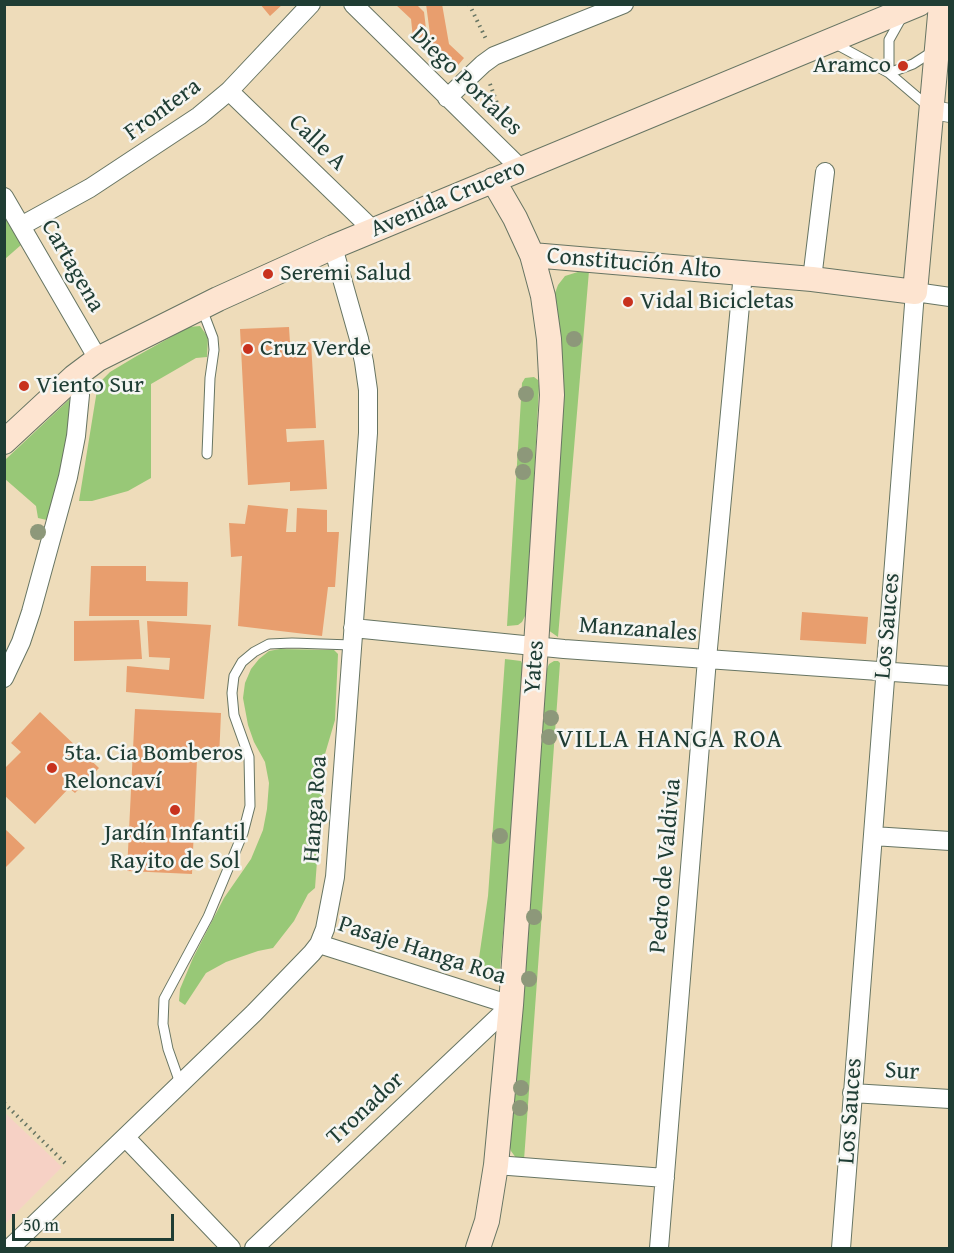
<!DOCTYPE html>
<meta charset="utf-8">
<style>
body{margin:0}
#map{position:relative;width:954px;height:1253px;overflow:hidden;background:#eedcba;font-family:"Gentium Book Plus",serif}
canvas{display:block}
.frame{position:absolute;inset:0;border:6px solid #1f3d34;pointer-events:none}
.scale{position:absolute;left:12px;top:1214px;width:162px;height:27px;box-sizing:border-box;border:3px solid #1f3d34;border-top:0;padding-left:8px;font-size:18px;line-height:21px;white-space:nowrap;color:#1f3d34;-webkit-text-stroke:4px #f6f6f2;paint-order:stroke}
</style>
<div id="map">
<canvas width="954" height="1253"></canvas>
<div class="frame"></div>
<div class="scale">50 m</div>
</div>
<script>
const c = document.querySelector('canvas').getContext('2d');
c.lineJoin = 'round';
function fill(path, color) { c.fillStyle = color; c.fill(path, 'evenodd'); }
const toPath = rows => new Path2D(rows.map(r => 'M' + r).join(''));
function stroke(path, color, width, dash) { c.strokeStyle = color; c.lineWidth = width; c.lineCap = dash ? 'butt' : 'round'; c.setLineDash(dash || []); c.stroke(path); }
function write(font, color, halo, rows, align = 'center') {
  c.font = font + ' "Gentium Book Plus",serif'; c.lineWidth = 5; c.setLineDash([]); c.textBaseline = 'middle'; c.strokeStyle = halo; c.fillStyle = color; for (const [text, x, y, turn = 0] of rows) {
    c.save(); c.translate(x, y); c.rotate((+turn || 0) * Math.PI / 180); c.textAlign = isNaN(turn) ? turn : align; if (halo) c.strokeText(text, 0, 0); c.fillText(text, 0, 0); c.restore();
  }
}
fill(toPath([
 [4,1112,62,1167,5,1224,4,1224]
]), '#f6d1c5');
fill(toPath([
 [4,211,21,245,5,259,4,259],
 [581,271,589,271,558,637,548,630,555,293,558,285,565,276],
 [200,326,208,337,207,357,196,358,151,384,151,478,128,491,92,501,79,501,98,384,110,372,135,357,189,327],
 [534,377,538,380,539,386,527,612,522,622,518,625,507,626,522,383,525,378],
 [74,395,76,398,51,521,38,518,36,506,5,479,5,460],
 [280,649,334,650,338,654,335,720,325,754,315,888,308,894,294,921,273,948,258,951,226,962,206,973,185,1005,179,1001,180,989,193,958,224,898,251,859,263,830,267,809,269,783,265,762,254,742,248,725,243,698,245,683,251,669,259,659,269,651],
 [505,659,521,661,525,670,500,969,478,965,488,896],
 [554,661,558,661,560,663,524,1160,516,1158,511,1151,509,1143,544,676,549,664]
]), '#98c877');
fill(toPath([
 [260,4,283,4,270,16],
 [395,4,416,4,424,12,427,37,413,38,411,19],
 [426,4,442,4,449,44,464,58,454,70,432,49],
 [289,327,290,343,311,342,316,428,286,429,287,442,324,440,327,489,290,491,290,482,248,485,240,329],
 [248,505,288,509,286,532,296,532,297,508,327,510,327,532,339,532,335,587,328,587,322,636,238,626,242,556,231,557,229,523,245,524],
 [91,566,146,566,146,581,188,582,187,616,89,616],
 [802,612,868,617,866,644,800,640],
 [139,620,142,659,74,661,74,621],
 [147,621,211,625,204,699,126,692,127,666,169,670,170,658,149,657],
 [135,709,221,713,219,759,197,759,192,874,127,871],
 [40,712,99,768,75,793,69,788,35,824,4,795,4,769,21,752,11,743],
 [4,828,25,848,4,869]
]), '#e89e6e');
const lane = toPath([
 [903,15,889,40,889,73,913,64,935,50],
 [832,42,889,73,930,108],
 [202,309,213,338,214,350,210,378,207,454],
 [180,1083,168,1049,163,1024,164,999,208,917,243,833,250,806,249,757,234,715,232,693,234,676,242,662,254,652,269,644,292,643,352,645]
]);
const street = toPath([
 [353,4,520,168],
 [229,91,373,230],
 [447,98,483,64,494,56,624,4],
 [932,110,950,113],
 [4,197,98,359],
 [21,226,90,188,199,116,229,91,311,4],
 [812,279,825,172],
 [353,628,564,649,950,676],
 [4,678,21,642,31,612,68,477,76,436,79,405,80,395,74,377],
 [873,836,950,841],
 [852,1093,950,1099],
 [126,1138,231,1248],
 [496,1165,665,1178],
 [10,1248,254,1013,312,953,319,944,325,929,335,877,368,433,368,390,364,362,359,339,333,247],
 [254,1248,511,1005,319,944],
 [659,1248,707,659,743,273],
 [841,1248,915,292,950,297]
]);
const secondary = toPath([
 [532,255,812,279,915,292,941,4],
 [4,442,74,377,98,359,218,299,333,247,919,4],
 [478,1248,487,1221,496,1165,511,1005,536,646,552,395,549,339,543,296,532,255,515,218,493,180]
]);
stroke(lane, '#677563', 11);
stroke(street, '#677563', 20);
stroke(secondary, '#677563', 26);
stroke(toPath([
 [469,4,486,39],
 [490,84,505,125],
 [4,1103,68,1166]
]), '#677563', 4, [1.5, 4.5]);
stroke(lane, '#fff', 9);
stroke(street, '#fff', 18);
stroke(secondary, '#fde4d0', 24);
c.fillStyle = '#8d987a';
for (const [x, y] of [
 [574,339],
 [526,394],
 [525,455],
 [523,472],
 [38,532],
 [551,718],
 [549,737],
 [500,836],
 [534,917],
 [529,979],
 [521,1088],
 [520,1108]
]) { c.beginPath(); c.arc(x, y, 8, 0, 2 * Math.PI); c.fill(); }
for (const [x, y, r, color] of [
 [903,66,6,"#c8321e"],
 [268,274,6,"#c8321e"],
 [628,302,6,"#c8321e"],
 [248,349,6,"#c8321e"],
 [24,386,6,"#c8321e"],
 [52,768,6,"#c8321e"],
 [175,810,6,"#c8321e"]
]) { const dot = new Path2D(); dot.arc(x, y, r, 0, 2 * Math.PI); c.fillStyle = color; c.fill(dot); stroke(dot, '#f6f6f2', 2); }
write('24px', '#1f3d34', '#f6f6f2', [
 ["Aramco",891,66,"right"],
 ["Seremi Salud",280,274],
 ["Vidal Bicicletas",640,302],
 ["Cruz Verde",260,349],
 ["Viento Sur",36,386],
 ["5ta. Cia Bomberos",64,754],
 ["Reloncaví",64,782],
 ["Jardín Infantil",175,834,"center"],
 ["Rayito de Sol",175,862,"center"]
], 'left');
write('24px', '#1f3d34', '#f6f6f2', [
 ["Diego Portales",466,82,44],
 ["Frontera",163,110,-36],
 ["Calle A",317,143,44],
 ["Avenida Crucero",448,199,-23],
 ["Constitución Alto",634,264,5],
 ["Cartagena",72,266,60],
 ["Los Sauces",888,626,-85],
 ["Manzanales",638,630,4],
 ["Yates",535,667,-86],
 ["Hanga Roa",316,809,-86],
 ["Pedro de Valdivia",666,866,-85],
 ["Pasaje Hanga Roa",422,951,18],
 ["Sur",902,1072,3],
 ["Tronador",366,1109,-43],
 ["Los Sauces",851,1111,-86]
]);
c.letterSpacing = '1.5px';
write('26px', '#1f3d34', '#f6f6f2', [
 ["VILLA HANGA ROA",670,740]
]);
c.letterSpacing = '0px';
</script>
